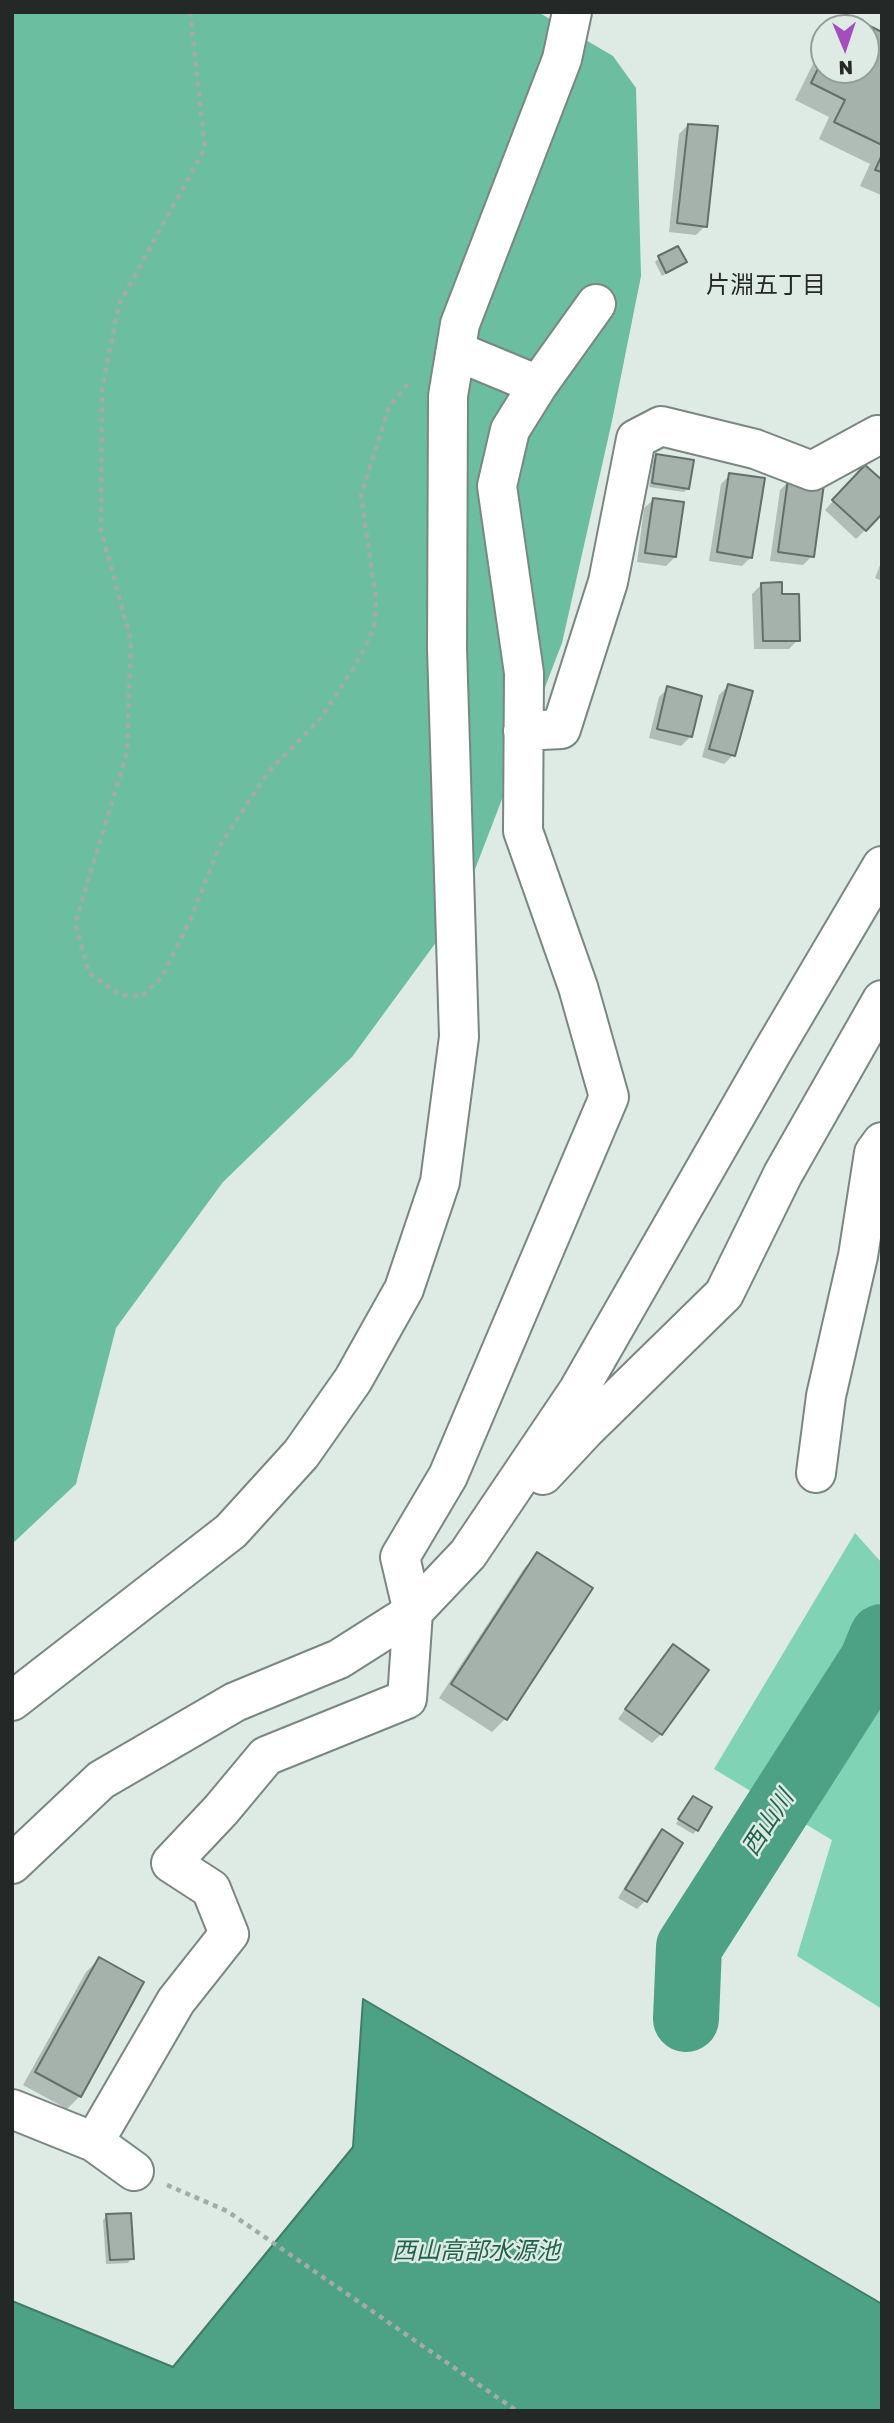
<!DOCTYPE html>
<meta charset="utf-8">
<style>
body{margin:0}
#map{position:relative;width:894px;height:2423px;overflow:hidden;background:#ddebe4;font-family:"Golos Text",sans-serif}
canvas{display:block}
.frame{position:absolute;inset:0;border:14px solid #242927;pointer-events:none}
.north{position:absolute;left:810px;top:14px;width:70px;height:70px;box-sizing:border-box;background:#ddebe4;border:2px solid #939d98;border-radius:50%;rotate:178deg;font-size:19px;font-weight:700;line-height:28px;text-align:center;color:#242927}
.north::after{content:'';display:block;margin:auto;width:24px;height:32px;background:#a34ebc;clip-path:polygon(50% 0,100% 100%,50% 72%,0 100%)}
</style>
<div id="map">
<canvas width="894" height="2423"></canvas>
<div class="frame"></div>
<div class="north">N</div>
</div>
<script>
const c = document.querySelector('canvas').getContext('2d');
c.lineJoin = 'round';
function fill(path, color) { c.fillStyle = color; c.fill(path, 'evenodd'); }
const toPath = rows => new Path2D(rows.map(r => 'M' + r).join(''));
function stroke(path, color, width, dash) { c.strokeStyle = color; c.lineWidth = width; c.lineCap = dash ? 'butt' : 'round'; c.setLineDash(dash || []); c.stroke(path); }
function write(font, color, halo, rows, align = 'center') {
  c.font = font + ' "Golos Text","Noto Sans JP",sans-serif'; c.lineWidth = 5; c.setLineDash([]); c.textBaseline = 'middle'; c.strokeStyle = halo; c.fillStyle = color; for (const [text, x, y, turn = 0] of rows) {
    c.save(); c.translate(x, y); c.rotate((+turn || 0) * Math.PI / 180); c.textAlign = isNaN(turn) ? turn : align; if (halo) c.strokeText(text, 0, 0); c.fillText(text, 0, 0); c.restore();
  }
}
fill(toPath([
 [855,1533,882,1563,882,2009,797,1956,832,1840,714,1769]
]), '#80d4b5');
fill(toPath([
 [12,12,538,12,613,56,636,88,641,276,612,421,562,643,459,911,352,1057,223,1182,116,1328,76,1484,12,1544]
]), '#6bbea0');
const water = toPath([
 [363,1999,882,2304,882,2411,12,2411,12,2301,173,2367,353,2147,363,1999]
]);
fill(water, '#4da184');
stroke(water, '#417d68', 2);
fill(toPath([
 [845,16,882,34,881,195,860,186,870,164,819,139,829,117,795,100,824,42,824,70,866,70,866,28,833,28],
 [688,125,705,226,696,235,669,232,679,134],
 [659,258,685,262,662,276,655,262],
 [657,456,688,488,684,492,649,487,653,460],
 [730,475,751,557,742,566,709,561,721,484],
 [856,476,865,530,856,539,825,510],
 [789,481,812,556,803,565,770,561,780,490],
 [653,500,675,557,666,566,637,562,644,508],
 [882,560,882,581,875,578],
 [761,585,780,596,798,640,789,649,754,649,752,594],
 [728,686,733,755,724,764,702,757,719,695],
 [668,688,690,737,681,746,649,738,659,697],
 [538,1554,505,1719,492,1732,439,1698,525,1567],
 [673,1646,706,1670,661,1734,652,1743,618,1719,664,1655],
 [693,1798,697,1830,693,1834,676,1824],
 [662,1832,645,1901,637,1909,618,1898,653,1840],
 [99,1959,80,2096,67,2109,23,2085,86,1972],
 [107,2216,132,2258,128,2263,106,2264,103,2220]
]), '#0003');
stroke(toPath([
 [686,2019,689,1947,872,1661,882,1637]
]), '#4da184', 66);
const building = toPath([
 [845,14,882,32,882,145,834,122,845,100,811,83,824,56,824,70,866,70,866,28,838,28,845,14],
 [688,124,718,126,707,227,677,223,688,124],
 [882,155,882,172,875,170,882,155],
 [678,246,687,262,666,273,658,256,678,246],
 [656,454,694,460,689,489,652,483,656,454],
 [865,465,882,480,882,514,866,531,832,500,865,465],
 [729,473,765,478,752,558,717,552,729,473],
 [788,479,824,484,814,557,778,552,788,479],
 [653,498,684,502,676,557,645,553,653,498],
 [782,582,782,594,799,594,800,641,763,641,761,583,782,582],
 [728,684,753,691,735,756,709,749,728,684],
 [667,686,702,696,692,737,657,729,667,686],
 [537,1552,593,1588,507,1720,451,1684,537,1552],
 [673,1644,709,1670,662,1735,625,1709,673,1644],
 [693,1796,712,1807,698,1831,678,1819,693,1796],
 [662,1829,683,1843,647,1902,625,1889,662,1829],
 [99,1957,144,1982,81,2097,35,2072,99,1957],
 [131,2213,134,2259,110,2260,106,2214,131,2213]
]);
fill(building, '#a5b2ac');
stroke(building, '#636f6a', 2);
const minor = toPath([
 [538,385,596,304],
 [523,731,561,729,608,582,636,439,661,426,755,449,812,471,878,435],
 [816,1473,826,1396,858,1256,874,1153,882,1142],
 [543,1475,585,1430,724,1294,783,1174,882,1000],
 [12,1701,231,1531,301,1454,353,1380,404,1289,440,1182,459,1037,447,648,448,396,460,324,562,59,572,12],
 [12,1864,101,1780,235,1702,339,1659,413,1612,468,1554,578,1391,771,1054,882,866],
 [12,2109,94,2142,134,2171],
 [94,2142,176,2001,229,1934,211,1889,171,1863,221,1810,266,1756,407,1699,413,1612,400,1557,448,1476,609,1097,578,987,523,831,524,673,497,486,510,430,538,385,456,351]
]);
stroke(minor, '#7a8781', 42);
stroke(toPath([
 [190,12,205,148,119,304,102,388,101,531,131,641,127,752,75,924,89,973,120,995,142,996,162,977,191,918,220,845,269,771,321,718,355,666,374,629,376,600,361,495,389,407,411,380],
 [167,2185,227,2211,517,2411]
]), '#a1aca7', 4.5, [5, 5]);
stroke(minor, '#fff', 38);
write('24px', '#242927', '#ddebe4', [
 ["片淵五丁目",766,285]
]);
write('italic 24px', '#21624d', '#ddebe4', [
 ["西山川",768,1823,-57],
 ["西山高部水源池",476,2251]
]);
</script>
